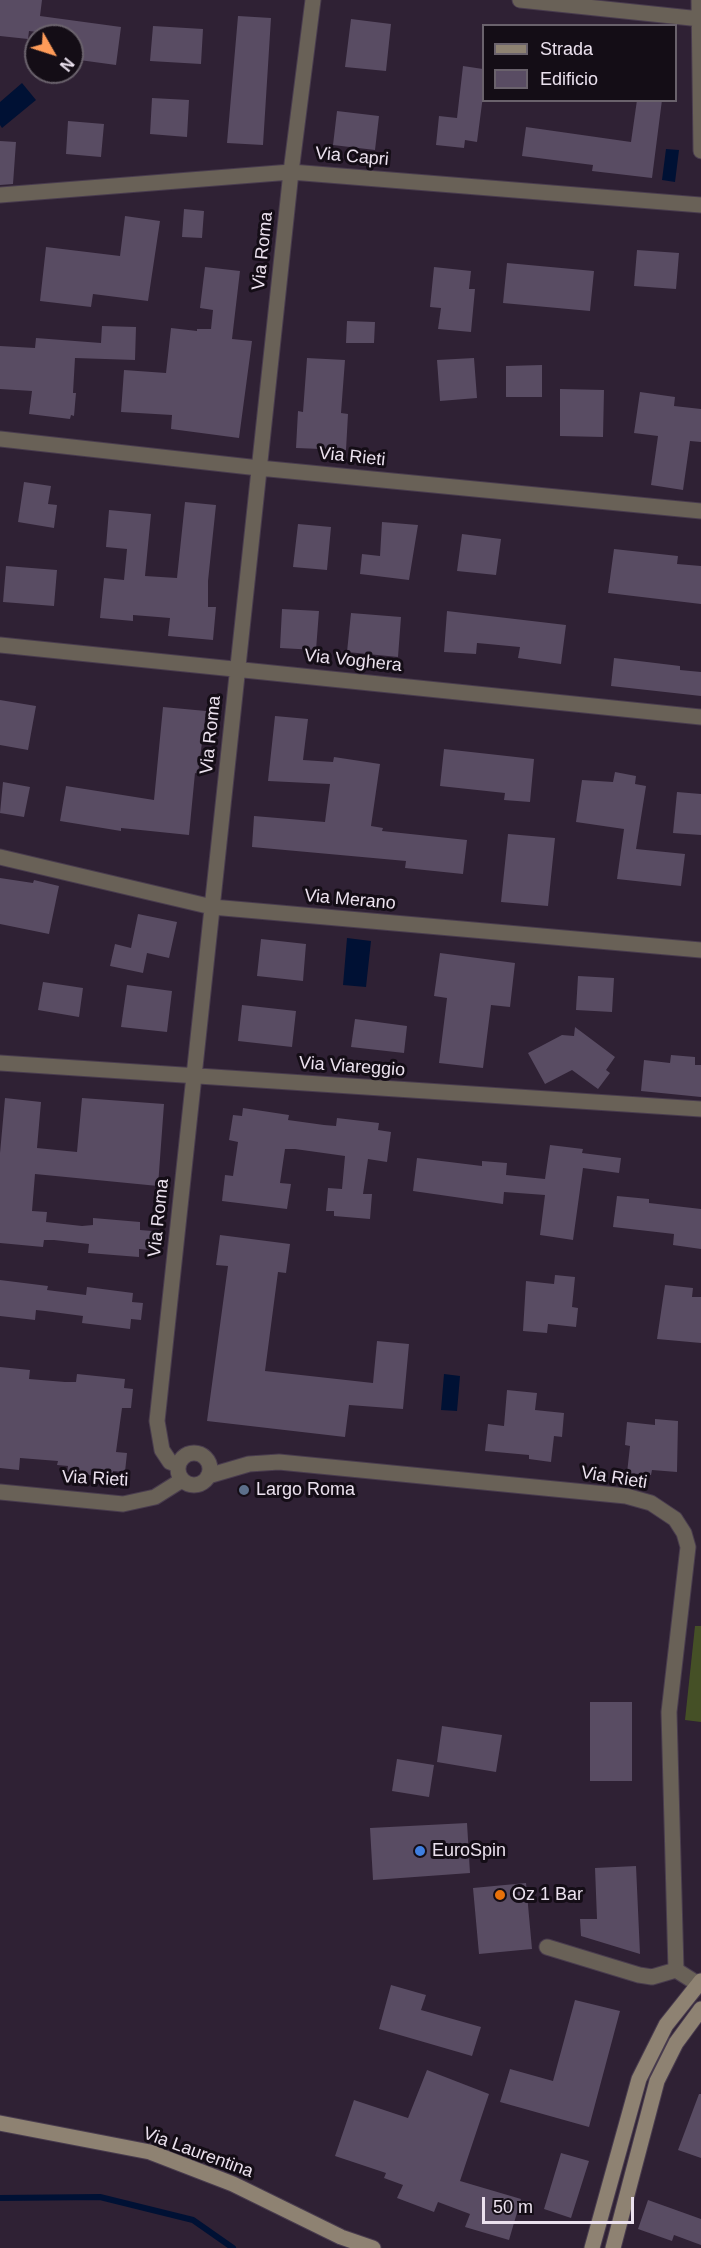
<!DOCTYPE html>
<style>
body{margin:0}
#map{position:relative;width:701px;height:2248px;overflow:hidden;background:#2f2134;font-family:Arial,sans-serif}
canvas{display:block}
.legend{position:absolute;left:482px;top:24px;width:195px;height:78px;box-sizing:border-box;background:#140d16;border:2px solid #6a626c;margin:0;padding:8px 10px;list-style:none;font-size:18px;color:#ebe1ee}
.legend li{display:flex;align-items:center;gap:12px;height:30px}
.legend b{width:30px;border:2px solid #6a626c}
.north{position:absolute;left:24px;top:24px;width:60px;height:60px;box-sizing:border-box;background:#140d16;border:2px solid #6a626c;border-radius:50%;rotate:129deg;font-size:16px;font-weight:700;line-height:24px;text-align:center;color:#ebe1ee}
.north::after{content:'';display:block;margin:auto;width:21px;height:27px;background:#fe9b59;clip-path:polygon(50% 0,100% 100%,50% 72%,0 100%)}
.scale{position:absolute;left:482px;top:2197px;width:152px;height:27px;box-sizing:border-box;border:3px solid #ebe1ee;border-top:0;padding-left:8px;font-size:18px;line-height:21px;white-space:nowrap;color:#ebe1ee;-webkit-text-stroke:4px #140d16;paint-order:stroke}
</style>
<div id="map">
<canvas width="701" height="2248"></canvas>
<ul class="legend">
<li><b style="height:8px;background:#8e8272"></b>Strada</li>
<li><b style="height:16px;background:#594c63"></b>Edificio</li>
</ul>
<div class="north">N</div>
<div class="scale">50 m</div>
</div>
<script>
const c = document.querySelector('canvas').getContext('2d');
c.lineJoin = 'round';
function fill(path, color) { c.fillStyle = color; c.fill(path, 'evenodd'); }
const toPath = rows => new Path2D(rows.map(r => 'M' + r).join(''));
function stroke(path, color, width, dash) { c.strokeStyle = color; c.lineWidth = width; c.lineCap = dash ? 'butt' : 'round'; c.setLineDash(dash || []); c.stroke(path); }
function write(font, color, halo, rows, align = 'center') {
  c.font = font + ' Arial,sans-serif'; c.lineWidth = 6; c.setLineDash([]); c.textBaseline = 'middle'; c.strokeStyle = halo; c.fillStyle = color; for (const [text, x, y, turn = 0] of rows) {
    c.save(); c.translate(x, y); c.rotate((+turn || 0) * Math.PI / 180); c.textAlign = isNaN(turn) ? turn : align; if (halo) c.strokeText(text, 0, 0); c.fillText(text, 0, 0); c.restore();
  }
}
fill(toPath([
 [695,1626,701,1626,701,1722,685,1720]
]), '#455026');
fill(toPath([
 [22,83,36,100,2,128,0,125,0,102],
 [666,149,679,150,675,182,662,180],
 [347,938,371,941,366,987,343,985],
 [444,1374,460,1376,457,1411,441,1410]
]), '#001134');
stroke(toPath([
 [0,2198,100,2197,193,2220,233,2248]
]), '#001134', 6);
fill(toPath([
 [0,0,42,0,40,16,121,27,116,65,72,59,72,36,29,31,28,39,0,36],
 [238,16,271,18,263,145,227,143],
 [351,19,391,24,386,71,345,67],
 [153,26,203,29,201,64,150,61],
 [463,66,483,69,483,96,477,142,465,140,464,148,436,145,439,116,457,118],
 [152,98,189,100,187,137,150,134],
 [637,100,662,100,652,178,592,171,593,165,522,156,526,127,631,142],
 [337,111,379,116,375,150,333,145],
 [68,121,104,124,101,157,66,154],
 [0,141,16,142,13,184,0,185],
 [184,209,204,211,202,238,182,237],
 [125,216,160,221,148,301,93,294,91,307,40,301,46,247,120,256],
 [637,250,679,253,676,289,634,286],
 [507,263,594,271,590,311,503,303],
 [205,267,240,271,232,339,252,341,239,438,171,429,172,415,121,412,124,370,166,373,171,328,197,331,197,329,211,329,213,310,200,308],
 [434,267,471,271,469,289,475,289,471,332,438,329,441,308,430,307],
 [347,321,375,322,374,343,346,343],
 [102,326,136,327,135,360,75,358,73,393,76,393,74,416,71,415,70,419,29,414,32,391,0,389,0,346,35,348,36,338,101,343],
 [307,358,345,360,341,413,348,414,346,450,296,448,298,411,303,412],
 [474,358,477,398,440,401,437,360],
 [542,365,542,397,506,397,506,366],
 [560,389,604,390,603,437,560,436],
 [640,392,675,397,674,406,701,409,701,442,690,441,683,490,651,485,658,436,634,433],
 [24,482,51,486,48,504,57,505,54,528,18,522],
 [185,502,216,505,208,581,208,607,216,607,213,640,168,636,170,618,133,615,133,621,100,618,104,578,124,580,127,549,106,547,109,510,151,514,145,576,177,578],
 [382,522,418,525,409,580,360,574,362,554,380,556],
 [298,524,331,527,327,570,293,567],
 [462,534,501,539,496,575,457,571],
 [614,549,678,556,677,564,701,566,701,604,608,593],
 [6,566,57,570,54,606,3,602],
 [282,609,319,611,316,650,280,648],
 [447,611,566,625,561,664,518,658,520,647,477,643,476,654,444,652],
 [351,613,401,617,398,657,347,652],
 [614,658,680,666,680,670,701,672,701,696,611,686],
 [0,700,36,706,28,750,0,745],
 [163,707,206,711,198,774,195,773,189,835,121,828,121,831,60,821,66,786,154,800],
 [275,716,308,719,303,760,333,762,334,757,380,764,371,826,383,828,382,831,467,840,463,874,405,868,406,861,252,847,254,816,325,822,330,784,268,781],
 [444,749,534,759,530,802,504,800,505,793,440,786],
 [615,772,636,776,635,784,646,786,636,849,685,854,681,886,617,879,624,829,576,822,582,780,613,782],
 [3,782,30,787,24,817,0,813],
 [677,792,701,794,701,835,673,833],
 [508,834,555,838,548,906,501,902],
 [0,878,33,883,34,880,59,886,49,934,0,924],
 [138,914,177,922,169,958,147,953,143,973,110,966,115,944,131,948],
 [261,939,306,944,303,981,257,976],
 [440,953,515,963,510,1007,491,1005,483,1068,439,1063,447,998,434,996],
 [578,976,614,978,612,1012,576,1010],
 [43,982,83,988,79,1017,38,1010],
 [127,985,172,991,167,1032,121,1027],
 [242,1005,296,1011,292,1047,238,1041],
 [355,1019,407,1026,404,1053,351,1047],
 [575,1027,615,1057,606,1070,610,1073,598,1089,572,1070,545,1084,528,1053,562,1035,574,1036],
 [671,1055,695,1057,695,1065,701,1065,701,1097,641,1091,644,1060,670,1063],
 [5,1098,41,1102,37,1148,77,1152,82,1098,164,1104,158,1186,35,1174,32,1211,47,1212,46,1222,82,1226,93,1225,93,1218,140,1222,140,1230,152,1231,150,1250,139,1249,139,1257,88,1253,89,1244,54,1240,44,1240,43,1247,0,1243,0,1153],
 [243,1108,289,1115,288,1120,324,1125,336,1126,337,1118,379,1123,378,1130,391,1132,387,1162,368,1159,363,1194,372,1194,370,1219,334,1216,334,1211,326,1211,328,1188,342,1189,345,1156,295,1149,285,1149,280,1183,291,1184,287,1209,222,1201,225,1175,233,1176,238,1142,229,1140,233,1115,242,1116],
 [550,1145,583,1149,582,1153,621,1158,619,1173,583,1168,573,1240,540,1235,545,1195,504,1192,503,1204,413,1191,417,1158,482,1166,482,1161,507,1163,506,1175,545,1179],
 [617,1196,649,1199,649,1203,701,1209,701,1249,673,1245,674,1234,613,1227],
 [220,1235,290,1244,286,1273,278,1272,265,1371,373,1383,377,1341,409,1344,403,1409,349,1405,345,1437,207,1421,228,1266,216,1265],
 [555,1275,575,1277,572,1307,578,1308,576,1327,548,1324,547,1333,523,1331,526,1281,554,1284],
 [0,1280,48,1286,47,1290,86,1295,87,1287,133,1293,132,1302,143,1303,141,1320,131,1319,130,1329,82,1323,83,1316,45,1311,36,1310,35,1320,0,1316],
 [665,1285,693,1288,692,1297,701,1297,701,1343,657,1339],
 [0,1367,30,1370,29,1379,65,1382,76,1382,77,1374,125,1379,124,1388,133,1389,131,1408,122,1408,116,1452,127,1453,125,1472,113,1471,112,1477,67,1473,68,1466,57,1465,58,1461,20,1458,19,1470,0,1468],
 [507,1390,537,1393,535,1410,564,1413,562,1437,554,1436,551,1462,529,1459,529,1455,485,1451,488,1424,504,1426],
 [655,1419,678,1421,677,1472,652,1470,651,1475,627,1473,630,1446,625,1445,627,1422,655,1425],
 [590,1702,632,1702,632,1781,590,1781],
 [442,1726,502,1735,496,1772,437,1762],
 [397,1759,434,1765,429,1797,392,1791],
 [467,1823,470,1873,373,1880,370,1828],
 [636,1866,640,1954,581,1936,580,1919,597,1919,595,1868],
 [526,1883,532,1949,479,1954,473,1888],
 [391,1985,426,1995,421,2010,481,2027,472,2056,379,2029],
 [575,2000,620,2011,589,2127,500,2102,510,2069,553,2081],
 [427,2070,489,2094,460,2181,521,2199,509,2240,465,2227,470,2214,438,2202,434,2212,397,2198,403,2185,384,2178,386,2173,335,2156,354,2100,408,2118],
 [699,2094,701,2094,701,2158,678,2150],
 [561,2153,589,2161,571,2218,544,2209],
 [648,2200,701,2219,701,2245,674,2235,672,2241,638,2229]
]), '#594c63');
const street = toPath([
 [520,0,701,19],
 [699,0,701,151],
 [0,195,291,172,701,205],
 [0,439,259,468,701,511],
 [0,645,701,717],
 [0,857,212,907,701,950],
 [0,1063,701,1109],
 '178 1469a16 16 0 1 1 32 0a16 16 0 1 1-32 0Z',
 [178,1465,170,1462,162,1450,157,1421,291,172,313,0],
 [208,1476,249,1464,279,1462,626,1496,651,1503,675,1519,684,1533,688,1547,669,1712,676,1970,698,1984],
 [0,1492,123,1504,155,1497,182,1480],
 [547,1947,639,1975,652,1977,676,1970]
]);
const secondary = toPath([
 [0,2123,150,2152,233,2184,341,2237,373,2248],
 [592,2248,639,2079,666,2025,701,1981],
 [613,2248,657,2081,676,2043,701,2009]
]);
stroke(street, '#493c4e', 17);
stroke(secondary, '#493c4e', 17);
stroke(street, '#696157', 15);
stroke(secondary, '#8e8272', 15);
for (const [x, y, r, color] of [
 [244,1490,6,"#5c6f8a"],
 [420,1851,6,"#3f7fe0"],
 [500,1895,6,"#e8710a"]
]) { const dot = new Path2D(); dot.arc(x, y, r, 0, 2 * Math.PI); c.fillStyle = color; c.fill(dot); stroke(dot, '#140d16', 2); }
write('18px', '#ebe1ee', '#140d16', [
 ["Via Capri",352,157,5],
 ["Via Roma",263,251,-84],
 ["Via Rieti",352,457,6],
 ["Via Voghera",353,661,6],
 ["Via Roma",211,735,-84],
 ["Via Merano",350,900,5],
 ["Via Viareggio",352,1067,4],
 ["Via Roma",159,1218,-84],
 ["Via Rieti",614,1478,9],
 ["Via Rieti",95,1479,3],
 ["Via Laurentina",198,2153,20]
]);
write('18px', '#ebe1ee', '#140d16', [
 ["Largo Roma",256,1490],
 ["EuroSpin",432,1851],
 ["Oz 1 Bar",512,1895]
], 'left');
</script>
